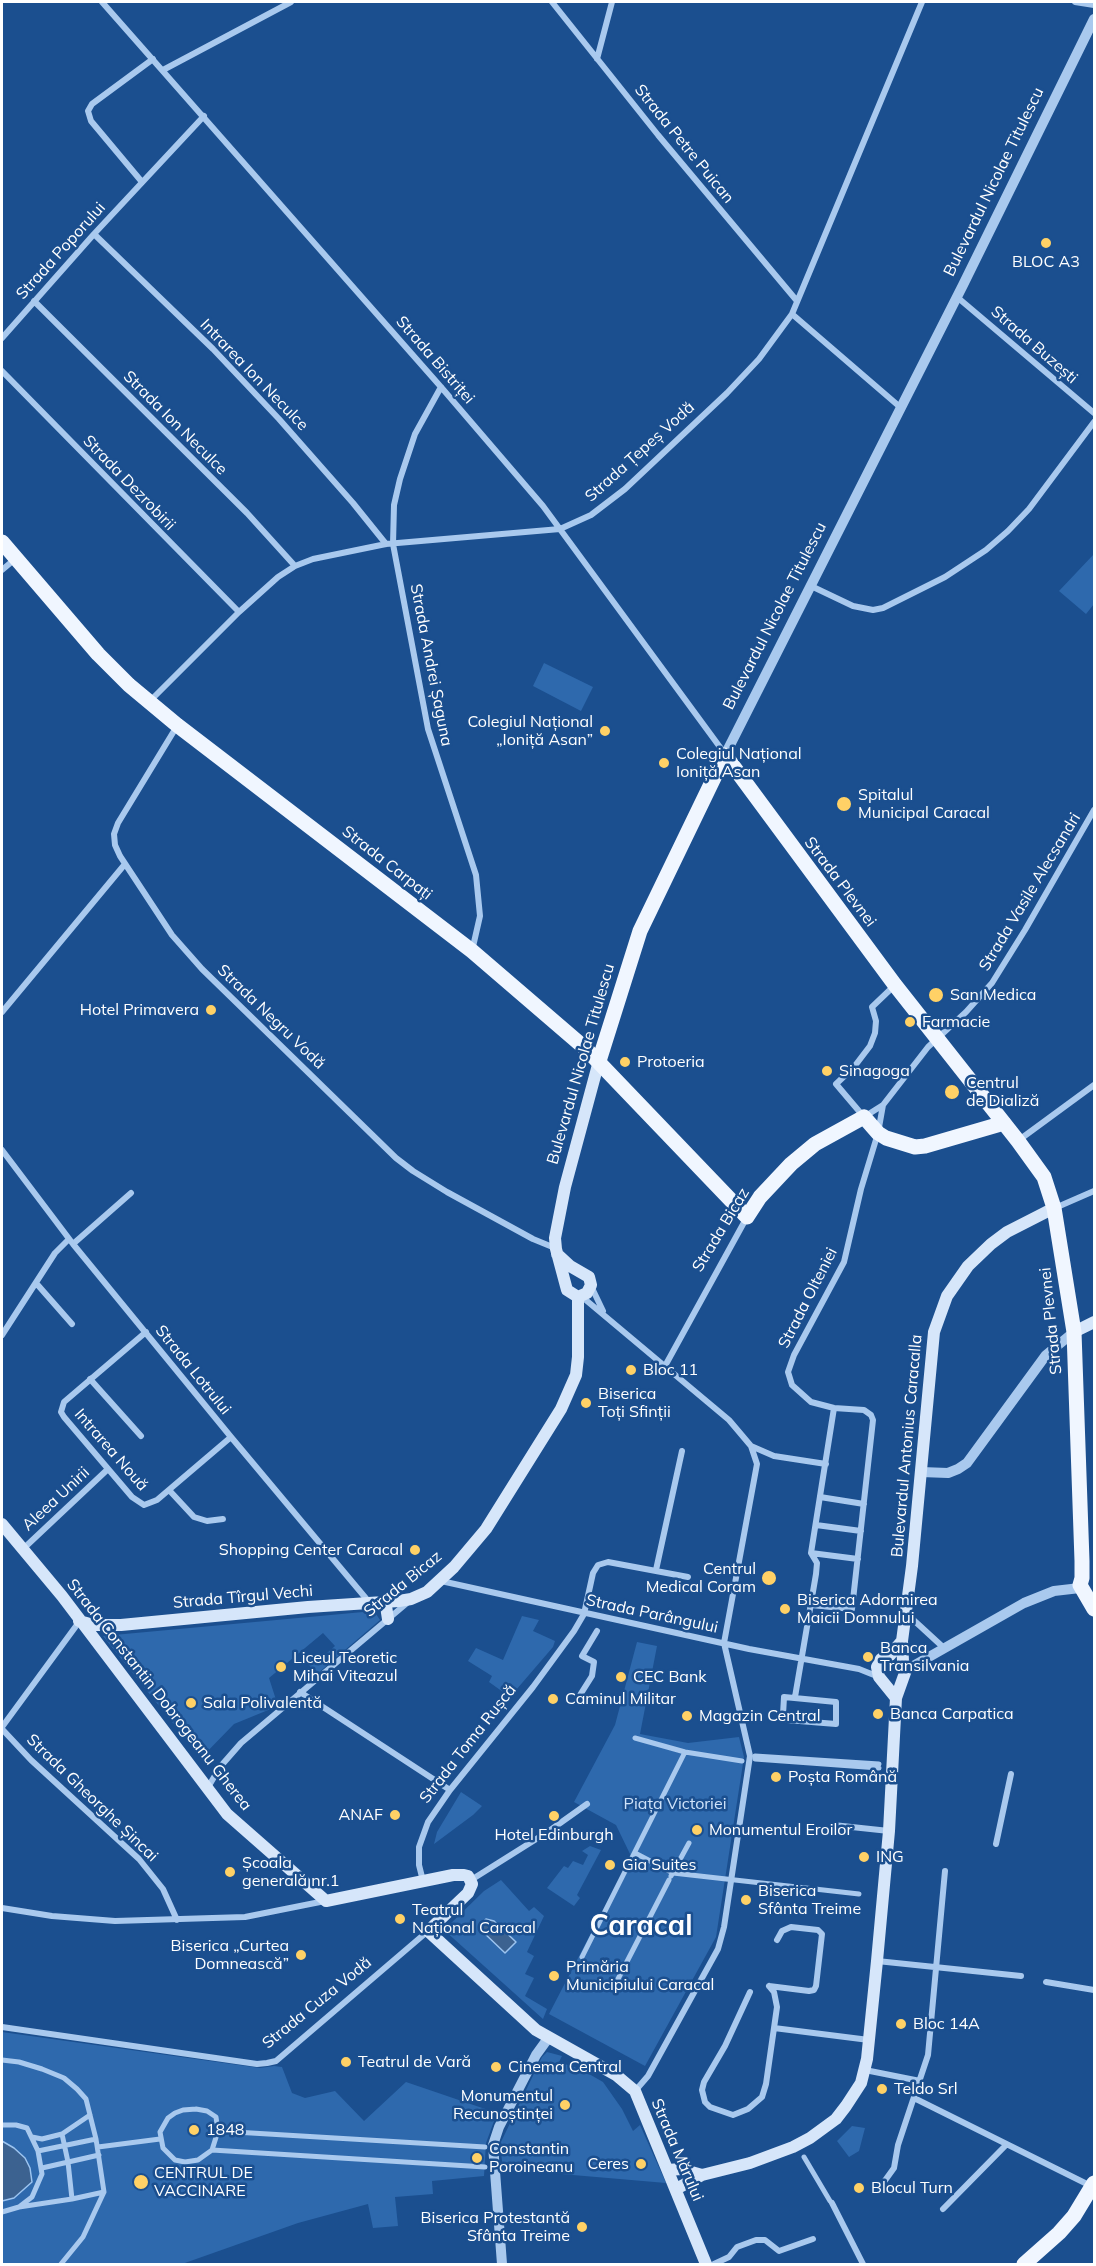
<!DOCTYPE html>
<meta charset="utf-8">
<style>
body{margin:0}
#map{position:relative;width:1096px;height:2266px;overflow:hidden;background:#1b4f8f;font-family:Mulish,sans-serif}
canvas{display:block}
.frame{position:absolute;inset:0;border:3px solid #fff;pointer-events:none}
</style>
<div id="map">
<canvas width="1096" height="2266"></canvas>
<div class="frame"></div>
</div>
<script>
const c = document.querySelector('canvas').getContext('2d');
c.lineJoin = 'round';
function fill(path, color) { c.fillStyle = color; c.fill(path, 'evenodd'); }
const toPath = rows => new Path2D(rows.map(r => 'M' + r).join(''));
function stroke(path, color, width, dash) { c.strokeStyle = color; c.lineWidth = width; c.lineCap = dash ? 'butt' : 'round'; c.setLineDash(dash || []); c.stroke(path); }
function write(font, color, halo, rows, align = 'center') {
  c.font = font + ' Mulish,sans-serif'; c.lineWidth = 5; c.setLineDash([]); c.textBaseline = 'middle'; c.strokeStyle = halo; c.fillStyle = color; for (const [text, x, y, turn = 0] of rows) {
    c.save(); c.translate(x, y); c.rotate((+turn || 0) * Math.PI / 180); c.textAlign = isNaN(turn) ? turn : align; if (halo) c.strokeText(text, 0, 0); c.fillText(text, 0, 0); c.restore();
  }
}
fill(toPath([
 [1094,554,1094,604,1086,614,1059,591],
 [544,663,593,687,581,711,533,686],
 [374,1611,380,1620,317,1674,309,1665,310,1658,314,1657,319,1660,335,1646,323,1633,269,1678,278,1706,234,1724,201,1758,103,1636],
 [522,1616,539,1620,533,1631,555,1641,553,1647,510,1697,489,1682,492,1676,468,1661,476,1648,503,1660],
 [637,1642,657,1646,640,1734,688,1743,739,1737,744,1757,716,1937,645,2066,549,2014,631,1856,616,1825,574,1802,615,1725],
 [461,1792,482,1806,473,1815,434,1844,437,1832],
 [590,1846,601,1850,577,1895,580,1898,574,1906,547,1888,564,1866,568,1868,573,1861,583,1865,588,1855,582,1851],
 [501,1880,529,1911,534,1907,544,1916,527,1952,534,1956,525,1974,534,1978,525,1996,547,2009,543,2019,444,1930,484,1891],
 [2,2032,260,2068,274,2066,282,2067,292,2093,305,2098,335,2091,364,2121,406,2082,497,2113,486,2143,484,2176,432,2181,433,2194,395,2197,398,2226,373,2228,368,2204,298,2223,182,2264,2,2264],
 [547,2052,562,2056,559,2062,582,2070,603,2082,622,2109,633,2131,640,2125,666,2183,503,2169,500,2144,542,2057],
 [852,2126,865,2128,859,2151,849,2157,837,2141]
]), '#2e69ad');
const water = toPath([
 [486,1919,494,1921,516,1942,505,1953,482,1931,481,1924,486,1919],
 [2,2141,14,2148,25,2158,30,2168,32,2182,14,2198,2,2201,2,2141]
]);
fill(water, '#3c6290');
stroke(water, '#9cc4f0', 1.5);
stroke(toPath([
 [635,1738,685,1752,742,1761],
 [755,1756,755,1759,879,1768],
 [755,1756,879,1764],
 [635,1853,673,1873,859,1894],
 [671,1876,689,1843],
 [582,1957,685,1752],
 [618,1979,669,1880],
 [2,2060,19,2062,42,2069,64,2078,77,2089,86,2099,96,2139],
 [196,2109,207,2111,216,2117,218,2131,212,2150,198,2160,185,2162,175,2160,163,2148,160,2132,168,2118,175,2113,183,2110,196,2109],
 [2,2125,16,2125,27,2128,38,2151,96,2139,104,2192,83,2237,61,2264],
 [218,2131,485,2147],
 [62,2134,90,2115],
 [98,2147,160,2139],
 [212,2150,485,2167],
 [804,2157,830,2201],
 [42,2168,99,2155],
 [72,2199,104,2192],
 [19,2207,72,2199,68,2162,62,2134,42,2139,32,2137],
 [2,2212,19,2207,32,2197,42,2174,38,2151]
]), '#a9c9ee', 5);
stroke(toPath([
 [102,2,441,387,543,506,725,754],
 [552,2,658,135,797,301],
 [1075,2,1094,5],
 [597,59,612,2],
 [163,70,291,2],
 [142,182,91,121,88,111,92,104,153,59],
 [94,234,213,349,279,419,353,503,386,544],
 [957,297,1094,413],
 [34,301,247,513,295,566],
 [792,314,900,407],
 [2,338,94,234,204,116],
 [2,371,239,612],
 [441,387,415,434,400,479,394,505,393,544,428,729,476,875,480,916,472,951],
 [2,570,15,559],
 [811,586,853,606,873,610,883,608,945,577,986,550,1008,531,1029,509,1094,422],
 [150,701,239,612,278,577,295,566,313,559,386,544,560,529,591,515,625,489,727,393,759,359,792,314,922,2],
 [177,726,118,823,114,834,115,845,120,856,172,935,202,969,396,1158,413,1171,447,1192,533,1239,555,1248],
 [895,985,872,1007,876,1021,875,1033,870,1046,854,1067,836,1084,864,1117,883,1105,928,1047,966,1012,992,983,1025,930,1094,810],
 [2,1012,125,864],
 [1019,1140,1094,1085],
 [2,1150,73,1244,231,1437,369,1602],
 [1055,1208,1094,1191],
 [73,1244,131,1193],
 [36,1283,72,1324],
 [592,1288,603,1311],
 [581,1296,729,1420,751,1446,757,1464,724,1643,750,1756,724,1927,718,1949,648,2076,635,2091],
 [146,1332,64,1402,61,1412,64,1417,132,1497,144,1505,157,1500,231,1437],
 [2,1335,55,1253,69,1239],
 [665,1366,747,1217],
 [90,1379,141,1436],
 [751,1446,774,1456,826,1464],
 [169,1490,194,1517,207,1521,223,1519],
 [820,1497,864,1504],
 [816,1525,861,1531],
 [23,1549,108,1469],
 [811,1553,858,1559],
 [656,1570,682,1451],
 [441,1581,749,1649,859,1669,879,1677],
 [811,1605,852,1609,873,1420,871,1415,864,1410,834,1408,811,1402,792,1385,788,1372,794,1355,844,1262,861,1189,878,1133,883,1105],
 [907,1614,944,1648],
 [300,1692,450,1790],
 [580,1695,592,1676,594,1662,582,1656,597,1631],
 [784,1697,836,1702,836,1724,787,1720,783,1715,784,1697],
 [795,1697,816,1574,817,1563,811,1553,834,1408],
 [2,1727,79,1622],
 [2,1729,31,1760,139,1859,163,1889,177,1920],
 [207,1789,220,1767,241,1743,407,1603],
 [833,1825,889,1831],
 [996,1844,1011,1774],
 [471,1880,549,1831,587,1804],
 [423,1881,419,1865,419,1847,428,1822,450,1790,533,1687,574,1631,584,1614,593,1573,598,1565,608,1562,688,1577],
 [2,1908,52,1916,115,1921,245,1917,325,1901],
 [877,1961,1021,1976],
 [1046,1982,1094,1990],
 [769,1986,809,1991,814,1990,816,1986,822,1934,818,1930,791,1927,782,1931,777,1940],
 [750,1992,725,2046,704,2082,702,2090,705,2102,710,2107,733,2115,748,2109,762,2097,766,2084,777,2007,774,1992,769,1986],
 [2,2027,257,2064,267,2063,276,2061,428,1931],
 [774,2028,869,2040],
 [865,2070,920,2081],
 [914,2098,1091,2186],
 [881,2186,894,2168,898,2145,928,2055,945,1871],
 [832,2203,863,2264],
 [943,2209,1006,2145],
 [714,2264,729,2257,737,2247,756,2240,765,2240,779,2251,813,2239]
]), '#a9c9ee', 6);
stroke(toPath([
 [725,755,963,285,1094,19],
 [921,1472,948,1473,958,1469,967,1463,1046,1355,1074,1332],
 [906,1670,1024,1603,1054,1591,1080,1588],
 [502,2264,493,2145,499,2127,536,2055,549,2037]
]), '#a9c9ee', 10);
stroke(toPath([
 [557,1254,570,1266,589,1277,591,1285,587,1293,578,1297,567,1290,556,1249,555,1238,565,1187,599,1061],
 [1074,1332,1094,1322],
 [2,1524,62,1596,227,1814,326,1901,453,1875,464,1875,468,1876,472,1884,468,1893,428,1931,536,2030,616,2075,635,2091,706,2264],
 [381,1602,386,1606,388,1619],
 [79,1621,94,1625,121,1625,308,1607,399,1601,411,1599,427,1592,454,1567,486,1529,561,1409,576,1375,578,1357,578,1297],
 [896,1698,879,1677,877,1667,881,1659,890,1655,902,1641],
 [668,2170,681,2169,702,2175],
 [676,2189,702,2175,750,2163,793,2147,810,2138,836,2119,846,2106,861,2083,867,2059,877,1961,889,1831,896,1698,906,1670,903,1661,902,1641,912,1566,934,1332,947,1296,968,1266,991,1244,1007,1232,1054,1208]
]), '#d6e6fa', 12);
stroke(toPath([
 [2,542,98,654,129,685,177,725,472,951,586,1049,747,1217,760,1197,791,1164,815,1144,864,1117,878,1133,886,1138,915,1147,925,1146,1004,1123],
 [599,1061,640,931,725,755,895,985,1018,1141,1044,1177,1054,1208,1074,1332,1082,1561,1082,1578,1080,1585,1094,1609],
 [1024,2264,1059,2233,1074,2216,1094,2183]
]), '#f0f6ff', 15);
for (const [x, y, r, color] of [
 [1046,243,6,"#ffd166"],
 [605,731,6,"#ffd166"],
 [664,763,6,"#ffd166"],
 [844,804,8,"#ffd166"],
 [936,995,8,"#ffd166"],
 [211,1010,6,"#ffd166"],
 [910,1022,6,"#ffd166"],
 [625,1062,6,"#ffd166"],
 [827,1071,6,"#ffd166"],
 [952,1092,8,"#ffd166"],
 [631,1370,6,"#ffd166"],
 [586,1403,6,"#ffd166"],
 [415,1550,6,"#ffd166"],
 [769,1578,8,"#ffd166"],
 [785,1609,6,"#ffd166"],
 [868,1657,6,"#ffd166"],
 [281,1667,6,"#ffd166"],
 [621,1677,6,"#ffd166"],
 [553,1699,6,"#ffd166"],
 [191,1703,6,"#ffd166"],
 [878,1714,6,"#ffd166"],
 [687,1716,6,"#ffd166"],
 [776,1777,6,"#ffd166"],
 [395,1815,6,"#ffd166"],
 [554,1816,6,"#ffd166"],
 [697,1830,6,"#ffd166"],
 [864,1857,6,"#ffd166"],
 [610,1865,6,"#ffd166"],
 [230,1872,6,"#ffd166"],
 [746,1900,6,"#ffd166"],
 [400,1919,6,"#ffd166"],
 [301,1955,6,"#ffd166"],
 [554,1976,6,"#ffd166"],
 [901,2024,6,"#ffd166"],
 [346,2062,6,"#ffd166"],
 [496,2067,6,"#ffd166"],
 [882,2089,6,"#ffd166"],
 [565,2105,6,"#ffd166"],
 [194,2130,6,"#ffd166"],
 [477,2158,6,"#ffd166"],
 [641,2164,6,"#ffd166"],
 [141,2182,8,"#ffd166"],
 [859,2188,6,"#ffd166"],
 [582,2227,6,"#ffd166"]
]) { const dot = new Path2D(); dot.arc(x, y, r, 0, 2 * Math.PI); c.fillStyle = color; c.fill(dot); stroke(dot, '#1b4f8f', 2); }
write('16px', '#fff', '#1b4f8f', [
 ["Strada Petre Puican",684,144,51],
 ["Bulevardul Nicolae Titulescu",994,182,-64],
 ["Strada Poporului",61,251,-48],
 ["Strada Buzești",1034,345,41],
 ["Strada Bistriței",435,360,49],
 ["Intrarea Ion Neculce",254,375,46],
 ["Strada Ion Neculce",175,423,45],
 ["Strada Țepeș Vodă",640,452,-42],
 ["Strada Dezrobirii",129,483,46],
 ["Bulevardul Nicolae Titulescu",775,616,-63],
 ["Strada Andrei Șaguna",431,665,79],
 ["Strada Carpați",387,863,38],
 ["Strada Plevnei",840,882,53],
 ["Strada Vasile Alecsandri",1030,892,-59],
 ["Strada Negru Vodă",271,1017,44],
 ["Bulevardul Nicolae Titulescu",581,1064,-74],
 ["Strada Bicaz",721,1230,-59],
 ["Strada Olteniei",808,1298,-63],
 ["Strada Plevnei",1051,1321,-96],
 ["Strada Lotrului",193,1370,51],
 ["Bulevardul Antonius Caracalla",907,1446,-85],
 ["Intrarea Nouă",111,1450,49],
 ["Aleea Unirii",56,1499,-43],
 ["Strada Bicaz",403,1584,-39],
 ["Strada Tîrgul Vechi",243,1597,-5],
 ["Strada Parângului",652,1614,12],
 ["Strada Constantin Dobrogeanu Gherea",159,1695,52],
 ["Strada Toma Rușcă",468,1744,-52],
 ["Strada Gheorghe Șincai",92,1798,44],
 ["Strada Cuza Vodă",317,2003,-39],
 ["Strada Mărului",677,2150,67]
]);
write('16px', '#fff', '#1b4f8f', [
 ["BLOC A3",1046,262,"center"],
 ["Colegiul Național",593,722,"right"],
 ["„Ioniță Asan”",593,740,"right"],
 ["Colegiul Național",676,754],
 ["Ioniță Asan",676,772],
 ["Spitalul",858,795],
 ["Municipal Caracal",858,813],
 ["San Medica",950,995],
 ["Hotel Primavera",199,1010,"right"],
 ["Farmacie",922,1022],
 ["Protoeria",637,1062],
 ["Sinagoga",839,1071],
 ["Centrul",966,1083],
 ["de Dializă",966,1101],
 ["Bloc 11",643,1370],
 ["Biserica",598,1394],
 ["Toți Sfinții",598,1412],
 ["Shopping Center Caracal",403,1550,"right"],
 ["Centrul",756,1569,"right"],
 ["Medical Coram",756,1587,"right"],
 ["Biserica Adormirea",797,1600],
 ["Maicii Domnului",797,1618],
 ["Banca",880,1648],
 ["Transilvania",880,1666],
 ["Liceul Teoretic",293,1658],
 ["Mihai Viteazul",293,1676],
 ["CEC Bank",633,1677],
 ["Caminul Militar",565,1699],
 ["Sala Polivalentă",203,1703],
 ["Banca Carpatica",890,1714],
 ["Magazin Central",699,1716],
 ["Poșta Română",788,1777],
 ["ANAF",383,1815,"right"],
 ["Monumentul Eroilor",709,1830],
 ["Hotel Edinburgh",554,1835,"center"],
 ["ING",876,1857],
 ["Școala",242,1863],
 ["generală nr.1",242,1881],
 ["Gia Suites",622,1865],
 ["Biserica",758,1891],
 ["Sfânta Treime",758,1909],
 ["Teatrul",412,1910],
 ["Național Caracal",412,1928],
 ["Biserica „Curtea",289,1946,"right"],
 ["Domnească”",289,1964,"right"],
 ["Primăria",566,1967],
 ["Municipiului Caracal",566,1985],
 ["Bloc 14A",913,2024],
 ["Teatrul de Vară",358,2062],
 ["Cinema Central",508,2067],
 ["Teldo Srl",894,2089],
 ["Monumentul",553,2096,"right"],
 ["Recunoștinței",553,2114,"right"],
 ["1848",206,2130],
 ["Constantin",489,2149],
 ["Poroineanu",489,2167],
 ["Ceres",629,2164,"right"],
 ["CENTRUL DE",154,2173],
 ["VACCINARE",154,2191],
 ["Blocul Turn",871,2188],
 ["Biserica Protestantă",570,2218,"right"],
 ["Sfânta Treime",570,2236,"right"]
], 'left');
write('16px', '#cfe3fa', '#1b4f8f', [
 ["Piața Victoriei",675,1804]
]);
write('bold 28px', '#fff', '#1b4f8f', [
 ["Caracal",641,1927]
]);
</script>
